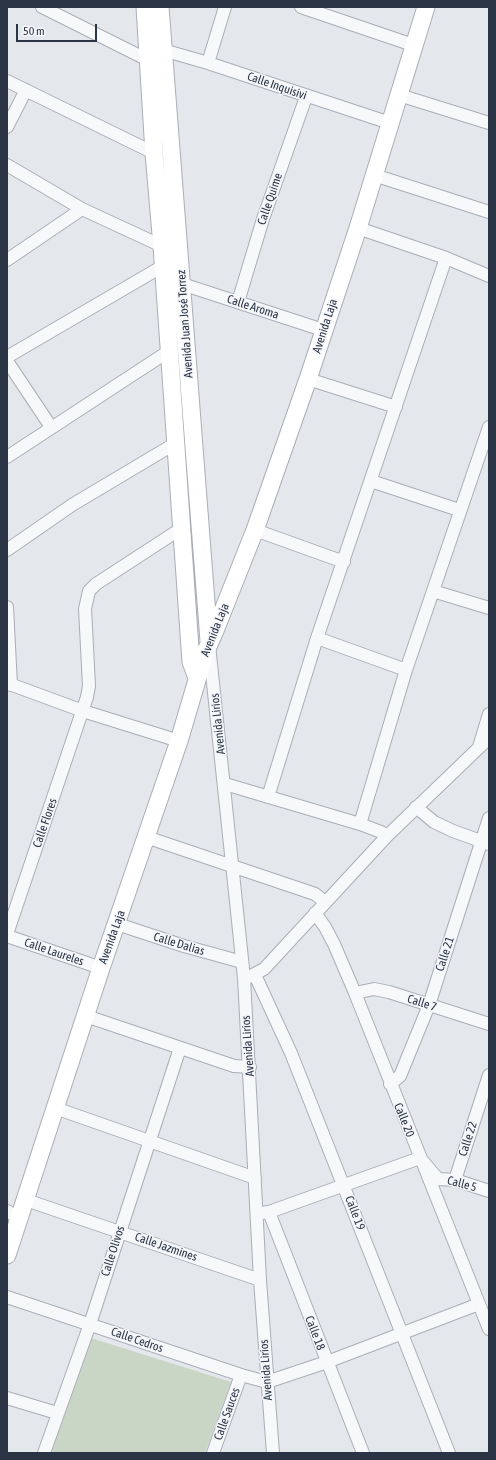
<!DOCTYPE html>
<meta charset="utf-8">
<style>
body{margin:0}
#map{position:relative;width:496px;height:1460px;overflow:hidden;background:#e4e7ec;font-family:"Asap Condensed",sans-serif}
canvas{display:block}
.frame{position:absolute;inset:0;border:8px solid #2b3445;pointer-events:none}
.scale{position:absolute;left:16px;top:24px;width:81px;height:18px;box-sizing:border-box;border:2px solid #2b3445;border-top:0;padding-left:5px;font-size:12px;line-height:14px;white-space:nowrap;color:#2b3445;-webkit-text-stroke:3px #f4f6f9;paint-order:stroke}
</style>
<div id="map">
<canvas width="496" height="1460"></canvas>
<div class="frame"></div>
<div class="scale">50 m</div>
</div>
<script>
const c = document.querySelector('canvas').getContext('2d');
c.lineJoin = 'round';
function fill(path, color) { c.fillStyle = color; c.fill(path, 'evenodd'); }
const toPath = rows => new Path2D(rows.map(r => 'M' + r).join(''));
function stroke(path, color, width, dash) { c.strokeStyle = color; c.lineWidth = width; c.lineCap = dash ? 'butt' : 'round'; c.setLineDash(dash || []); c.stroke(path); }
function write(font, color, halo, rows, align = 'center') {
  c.font = font + ' "Asap Condensed",sans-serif'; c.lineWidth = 3; c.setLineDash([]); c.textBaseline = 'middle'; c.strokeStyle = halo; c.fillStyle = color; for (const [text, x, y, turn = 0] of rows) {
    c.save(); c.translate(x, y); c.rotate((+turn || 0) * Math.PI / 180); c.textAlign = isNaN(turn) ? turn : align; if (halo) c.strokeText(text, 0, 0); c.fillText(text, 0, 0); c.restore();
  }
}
fill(toPath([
 [91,1338,231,1382,205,1453,49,1453]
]), '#c9d6c5');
const street = toPath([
 [42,7,148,60],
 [301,7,413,45],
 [163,50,208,63,390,123],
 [208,63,225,7],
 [7,81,154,153],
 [399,95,489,123],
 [7,127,26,90],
 [7,165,82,209,162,246],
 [374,175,489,212],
 [358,228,446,258,489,276],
 [7,260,82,209],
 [182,284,323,330],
 [238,302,263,219,306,97],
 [7,357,163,266],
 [7,361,51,427],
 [308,379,396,407],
 [7,457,169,351],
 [371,481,459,510],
 [255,530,344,562],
 [7,550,72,505,176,443],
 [433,591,489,608],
 [7,607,11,685],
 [317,638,406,670],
 [209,645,244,978,260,1280,273,1453],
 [7,683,83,711,179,741],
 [479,747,489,714],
 [225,784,360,824,381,832,387,836],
 [268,797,317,638,446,258],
 [416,807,434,822,453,831,489,844],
 [360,824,406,670,489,427],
 [146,837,315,894,325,902],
 [315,913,325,927,334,944,355,993,489,1329],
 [117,924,184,946,242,962],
 [7,934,87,697,89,686,85,609,89,591,96,584,182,528],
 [7,936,101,968],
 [255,975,291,1053,449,1453],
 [249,977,264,969,387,836,489,738],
 [355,993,374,989,389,992,489,1024],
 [86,1016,234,1066,250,1067],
 [390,1084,400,1076,429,1005,489,818],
 [55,1108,255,1178],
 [455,1180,489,1075],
 [26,1200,260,1280],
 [7,1211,19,1218],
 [269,1212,363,1453],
 [261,1213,269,1212,420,1158,438,1179,455,1180,489,1191],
 [7,1297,241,1375,267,1382,327,1362,479,1304],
 [7,1398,57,1413],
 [44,1453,90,1324,180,1048],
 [213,1453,241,1375]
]);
const secondary = toPath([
 [145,7,154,153,162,246,191,662,197,678],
 [160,7,209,641],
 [7,1255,101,968,179,741,205,653,214,633,255,530,308,379,358,228,426,7]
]);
stroke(street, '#a9aeb7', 14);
stroke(secondary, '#a9aeb7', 19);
stroke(street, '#f7f8fa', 12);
stroke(secondary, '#fff', 17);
write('12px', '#2b3445', '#f4f6f9', [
 ["Calle Inquisivi",277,86,19],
 ["Calle Quime",270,199,-71],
 ["Calle Aroma",253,307,18],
 ["Avenida Juan José Torrez",185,324,-94],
 ["Avenida Laja",325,326,-72],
 ["Avenida Laja",215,630,-68],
 ["Avenida Lirios",218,724,-96],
 ["Calle Flores",45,823,-71],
 ["Avenida Laja",112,937,-70],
 ["Calle Dalias",179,944,17],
 ["Calle Laureles",54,952,19],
 ["Calle 21",445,954,-72],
 ["Calle 7",422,1003,18],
 ["Avenida Lirios",248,1046,-94],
 ["Calle 20",404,1120,68],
 ["Calle 22",468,1139,-72],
 ["Calle 5",462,1184,15],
 ["Calle 19",355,1213,69],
 ["Calle Jazmines",166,1247,19],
 ["Calle Olivos",113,1251,-72],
 ["Calle 18",315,1333,69],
 ["Calle Cedros",137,1340,19],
 ["Avenida Lirios",266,1370,-94],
 ["Calle Sauces",227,1414,-70]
]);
</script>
